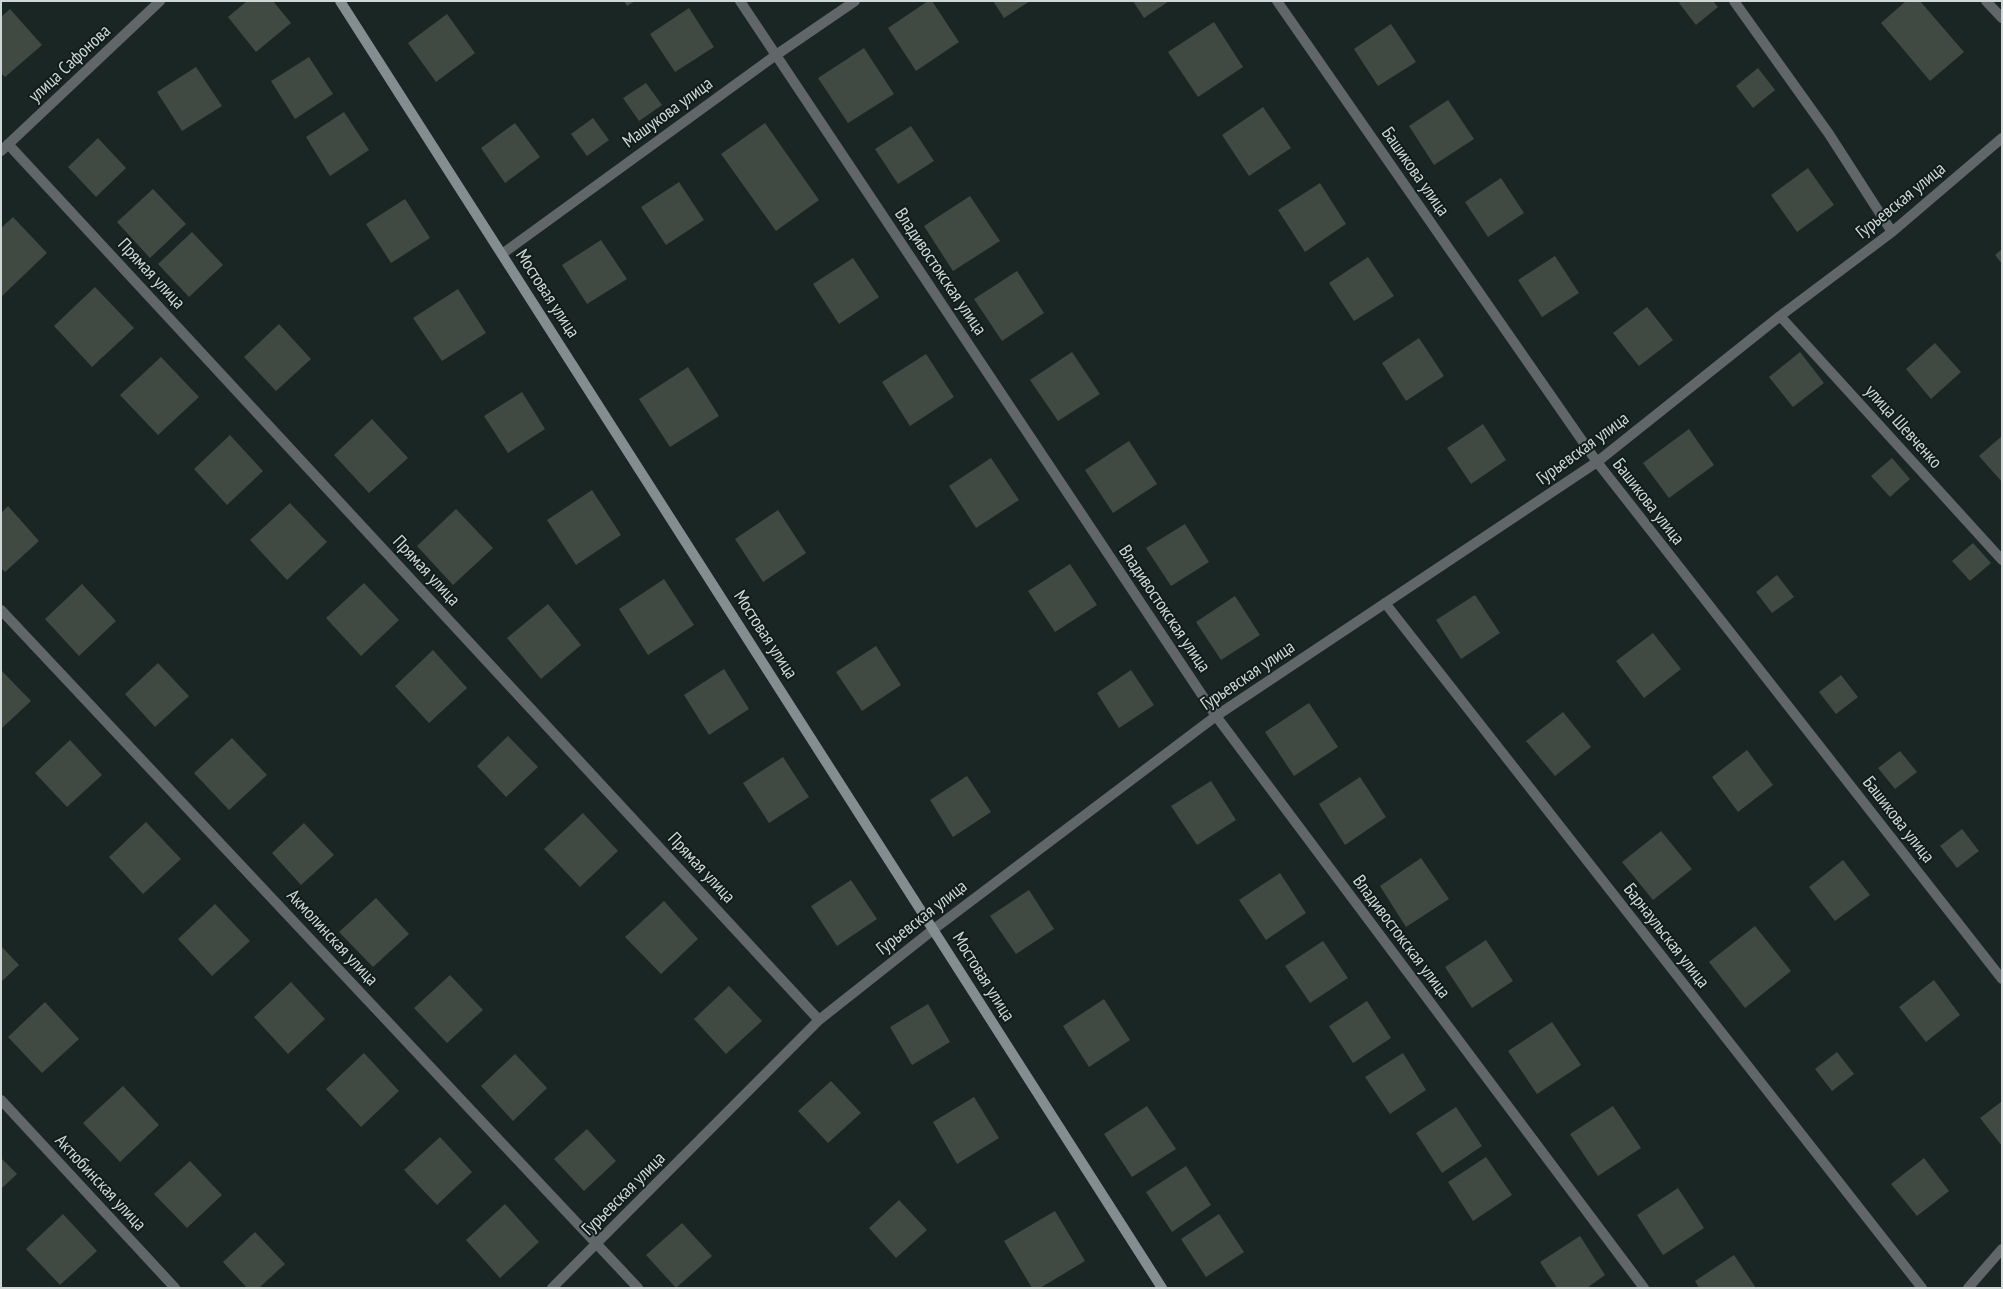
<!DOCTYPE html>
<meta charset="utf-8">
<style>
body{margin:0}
#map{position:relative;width:2003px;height:1289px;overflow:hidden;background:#192624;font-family:"PT Sans Narrow",sans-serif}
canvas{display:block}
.frame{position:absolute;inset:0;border:2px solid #d0d8d7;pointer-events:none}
</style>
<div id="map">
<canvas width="2003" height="1289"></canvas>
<div class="frame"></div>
</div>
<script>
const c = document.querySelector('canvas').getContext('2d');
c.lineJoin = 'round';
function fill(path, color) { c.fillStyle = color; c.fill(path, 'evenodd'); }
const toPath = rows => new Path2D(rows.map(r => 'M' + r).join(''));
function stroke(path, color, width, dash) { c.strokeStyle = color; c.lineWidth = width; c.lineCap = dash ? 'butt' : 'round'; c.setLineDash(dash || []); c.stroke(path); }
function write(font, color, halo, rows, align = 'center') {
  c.font = font + ' "PT Sans Narrow",sans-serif'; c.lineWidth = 4; c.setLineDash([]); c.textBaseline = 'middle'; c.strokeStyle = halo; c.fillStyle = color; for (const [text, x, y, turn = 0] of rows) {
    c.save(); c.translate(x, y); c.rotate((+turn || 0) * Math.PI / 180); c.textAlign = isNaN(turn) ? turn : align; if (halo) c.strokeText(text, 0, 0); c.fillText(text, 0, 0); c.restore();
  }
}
fill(toPath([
 [247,1,273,1,291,23,256,52,228,17],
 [624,1,635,1,627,6],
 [928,1,932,1,959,42,916,71,888,28],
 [993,1,1030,1,1004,18],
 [1133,1,1169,1,1144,18],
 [1681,1,1713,1,1718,7,1696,25,1679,3],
 [1906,1,1920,1,1964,52,1930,81,1881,23],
 [689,8,714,47,675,72,650,34],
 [10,9,42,45,5,77,1,73,1,17],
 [447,14,475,53,436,82,408,43],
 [1214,22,1243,67,1198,97,1168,52],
 [1391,24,1416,62,1378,86,1354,49],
 [864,48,894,94,848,123,818,78],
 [309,57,333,94,295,119,271,81],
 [196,67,222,106,182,131,157,92],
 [1758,68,1775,90,1753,108,1736,86],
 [646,83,662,105,639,121,623,98],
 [1448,100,1474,139,1434,165,1409,126],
 [1263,107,1291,148,1249,176,1222,135],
 [344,112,369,150,330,176,306,137],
 [593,118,609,140,587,156,571,134],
 [515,123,540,157,505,183,481,148],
 [765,123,819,200,776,231,721,154],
 [911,126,934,161,898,184,875,149],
 [98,138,126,168,96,197,68,167],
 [1808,168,1834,205,1797,232,1771,195],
 [1501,178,1524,213,1488,237,1465,202],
 [679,182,704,220,666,245,641,207],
 [1320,183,1346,224,1305,252,1278,210],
 [153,189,186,224,150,258,117,222],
 [970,196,1000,241,953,271,924,226],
 [405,199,430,238,391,263,366,224],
 [13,217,47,253,1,297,1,228],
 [192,232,223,265,189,297,158,264],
 [601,240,627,279,587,304,562,265],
 [2002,249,2002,264,1995,255],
 [1555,256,1579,293,1542,317,1518,280],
 [1368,257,1394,296,1354,321,1329,283],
 [853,258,879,297,839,324,813,284],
 [1017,271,1044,313,1002,341,974,299],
 [95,287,134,328,92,367,54,326],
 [458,289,486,333,442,361,413,318],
 [1647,307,1673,340,1639,366,1613,333],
 [279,324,311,359,276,391,244,357],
 [1419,338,1444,376,1406,401,1382,363],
 [1935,343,1961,372,1931,399,1906,369],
 [1072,352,1100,394,1058,421,1030,380],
 [1800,352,1824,383,1793,407,1769,377],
 [926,354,954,397,910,426,882,382],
 [161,357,199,397,158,435,120,395],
 [688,367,719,416,670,447,639,399],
 [522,392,545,429,508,453,484,416],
 [372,419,408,458,369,493,334,455],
 [1483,424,1506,460,1471,484,1447,448],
 [1689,429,1714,465,1669,498,1643,463],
 [230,435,263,471,227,505,194,469],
 [2002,436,2002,482,1979,456],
 [1129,441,1157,484,1113,513,1085,470],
 [991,458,1019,500,976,528,949,486],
 [1892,458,1910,479,1890,497,1871,476],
 [592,490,621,535,576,565,547,520],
 [290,503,327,542,287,580,250,540],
 [8,506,39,541,5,572,1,568,1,513],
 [456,509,493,548,453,585,417,546],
 [778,510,806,553,763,582,735,539],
 [1185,524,1209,562,1171,586,1146,548],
 [1973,543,1991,563,1970,581,1952,561],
 [1070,564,1097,605,1055,632,1028,591],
 [1777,575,1794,597,1772,613,1756,592],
 [664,579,694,625,648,655,619,609],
 [364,583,399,620,361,656,326,618],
 [82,584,116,621,79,656,45,619],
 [1475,595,1500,633,1461,659,1436,620],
 [1235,596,1260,635,1221,660,1196,622],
 [548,604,581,645,541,679,507,638],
 [1653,633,1681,669,1644,698,1616,661],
 [876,646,901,685,862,711,836,672],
 [433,650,467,688,429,723,395,686],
 [158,663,189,696,155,727,125,694],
 [724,669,749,709,709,735,684,695],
 [1,670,31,701,1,729],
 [1131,670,1154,705,1119,728,1097,693],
 [1841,675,1858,697,1836,714,1819,692],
 [1309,703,1338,747,1294,776,1265,732],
 [1563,712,1591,747,1555,776,1526,741],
 [508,736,538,767,506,797,477,766],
 [232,738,267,775,229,810,194,773],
 [70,740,102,775,67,807,35,773],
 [1747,750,1773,785,1738,812,1712,777],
 [1900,751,1917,772,1895,789,1878,768],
 [783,757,809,797,769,823,743,783],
 [967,776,991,812,953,837,930,800],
 [1360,777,1386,817,1345,845,1319,804],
 [1211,781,1236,820,1197,845,1171,806],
 [583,813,618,851,580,887,544,849],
 [146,822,181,859,143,894,109,857],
 [304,823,334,855,301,885,272,853],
 [1962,829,1979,851,1957,868,1940,846],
 [1661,831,1692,869,1653,900,1622,862],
 [1421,858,1449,899,1406,927,1380,886],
 [1843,860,1870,895,1835,921,1809,887],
 [1280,873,1306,913,1266,940,1239,900],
 [851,880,877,919,837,946,811,906],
 [1029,890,1054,929,1016,954,990,916],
 [376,898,409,934,373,967,339,932],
 [664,901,698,939,661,974,625,937],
 [215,904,250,941,212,976,178,939],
 [1755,926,1791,971,1745,1008,1709,962],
 [1486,940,1513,981,1472,1008,1445,967],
 [1323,941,1348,978,1310,1003,1285,966],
 [1,946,19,965,1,982],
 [450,975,483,1010,447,1043,414,1008],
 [1934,980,1960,1015,1926,1042,1899,1007],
 [291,982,325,1019,288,1054,254,1017],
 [729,986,762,1021,726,1054,694,1019],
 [1104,999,1130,1040,1089,1067,1063,1026],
 [1367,1001,1391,1038,1353,1063,1329,1026],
 [45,1002,79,1039,42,1073,8,1037],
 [928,1004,950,1042,912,1065,890,1027],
 [1552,1022,1581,1065,1537,1094,1508,1051],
 [1837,1052,1854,1074,1832,1091,1815,1069],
 [364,1053,399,1091,361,1127,326,1089],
 [1403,1053,1426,1090,1390,1114,1365,1077],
 [515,1054,547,1088,513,1121,481,1086],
 [831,1081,861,1113,828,1143,798,1111],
 [123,1086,159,1125,120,1162,83,1123],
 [974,1097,999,1138,957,1164,933,1122],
 [2001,1102,2002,1104,2002,1146,1980,1118],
 [1147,1106,1176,1149,1132,1177,1104,1134],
 [1613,1106,1641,1148,1598,1176,1570,1134],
 [1456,1107,1482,1146,1442,1173,1416,1133],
 [587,1129,616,1161,584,1191,554,1159],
 [440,1137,472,1172,437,1205,404,1170],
 [1486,1157,1512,1195,1473,1221,1448,1182],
 [1,1158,17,1174,1,1189],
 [1924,1158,1949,1191,1917,1216,1891,1184],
 [190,1161,222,1195,187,1228,154,1194],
 [1186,1166,1211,1205,1172,1232,1146,1192],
 [1678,1188,1704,1228,1663,1255,1637,1215],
 [899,1200,927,1230,896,1258,869,1228],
 [505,1204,539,1242,500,1278,466,1240],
 [1055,1211,1085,1261,1040,1288,1032,1288,1004,1241],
 [63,1214,97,1251,60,1285,26,1249],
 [1219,1214,1244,1252,1206,1277,1181,1239],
 [682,1223,712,1256,676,1288,646,1255],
 [255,1232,285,1264,259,1288,247,1288,223,1262],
 [1580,1236,1605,1275,1587,1288,1557,1288,1540,1262],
 [1734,1255,1756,1288,1699,1288,1695,1281]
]), '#404a43');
stroke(toPath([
 [740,1,1216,716,1644,1288],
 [1277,1,1597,462,2002,979],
 [1734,1,1829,134,1892,232],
 [1986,1,2002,18],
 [8,144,819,1020],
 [1,151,160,1],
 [502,254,776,55,855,1],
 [1780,316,2002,560],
 [1385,603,1922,1288],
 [1,610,638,1288],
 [1,1100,175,1288],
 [552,1288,819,1020,934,929,1216,716,1597,462,1780,316,1892,232,2002,138],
 [1968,1288,2002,1249]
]), '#616769', 10);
stroke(toPath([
 [340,1,1162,1288]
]), '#848e91', 10);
write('18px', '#d0d8d7', '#101d1b', [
 ["улица Сафонова",70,64,-43],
 ["Машукова улица",668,113,-36],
 ["Башикова улица",1415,172,55],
 ["Гурьевская улица",1901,201,-39],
 ["Владивостокская улица",940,272,56],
 ["Прямая улица",151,274,47],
 ["Мостовая улица",547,294,57],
 ["улица Шевченко",1903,427,48],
 ["Гурьевская улица",1583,449,-36],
 ["Башикова улица",1648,502,52],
 ["Прямая улица",426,571,47],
 ["Владивостокская улица",1164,609,56],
 ["Мостовая улица",765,635,57],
 ["Гурьевская улица",1248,676,-34],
 ["Башикова улица",1898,820,52],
 ["Прямая улица",701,868,47],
 ["Гурьевская улица",922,918,-38],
 ["Барнаульская улица",1666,936,52],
 ["Владивостокская улица",1401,937,53],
 ["Акмолинская улица",332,938,47],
 ["Мостовая улица",983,977,58],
 ["Актюбинская улица",100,1183,47],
 ["Гурьевская улица",624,1194,-45]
]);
</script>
